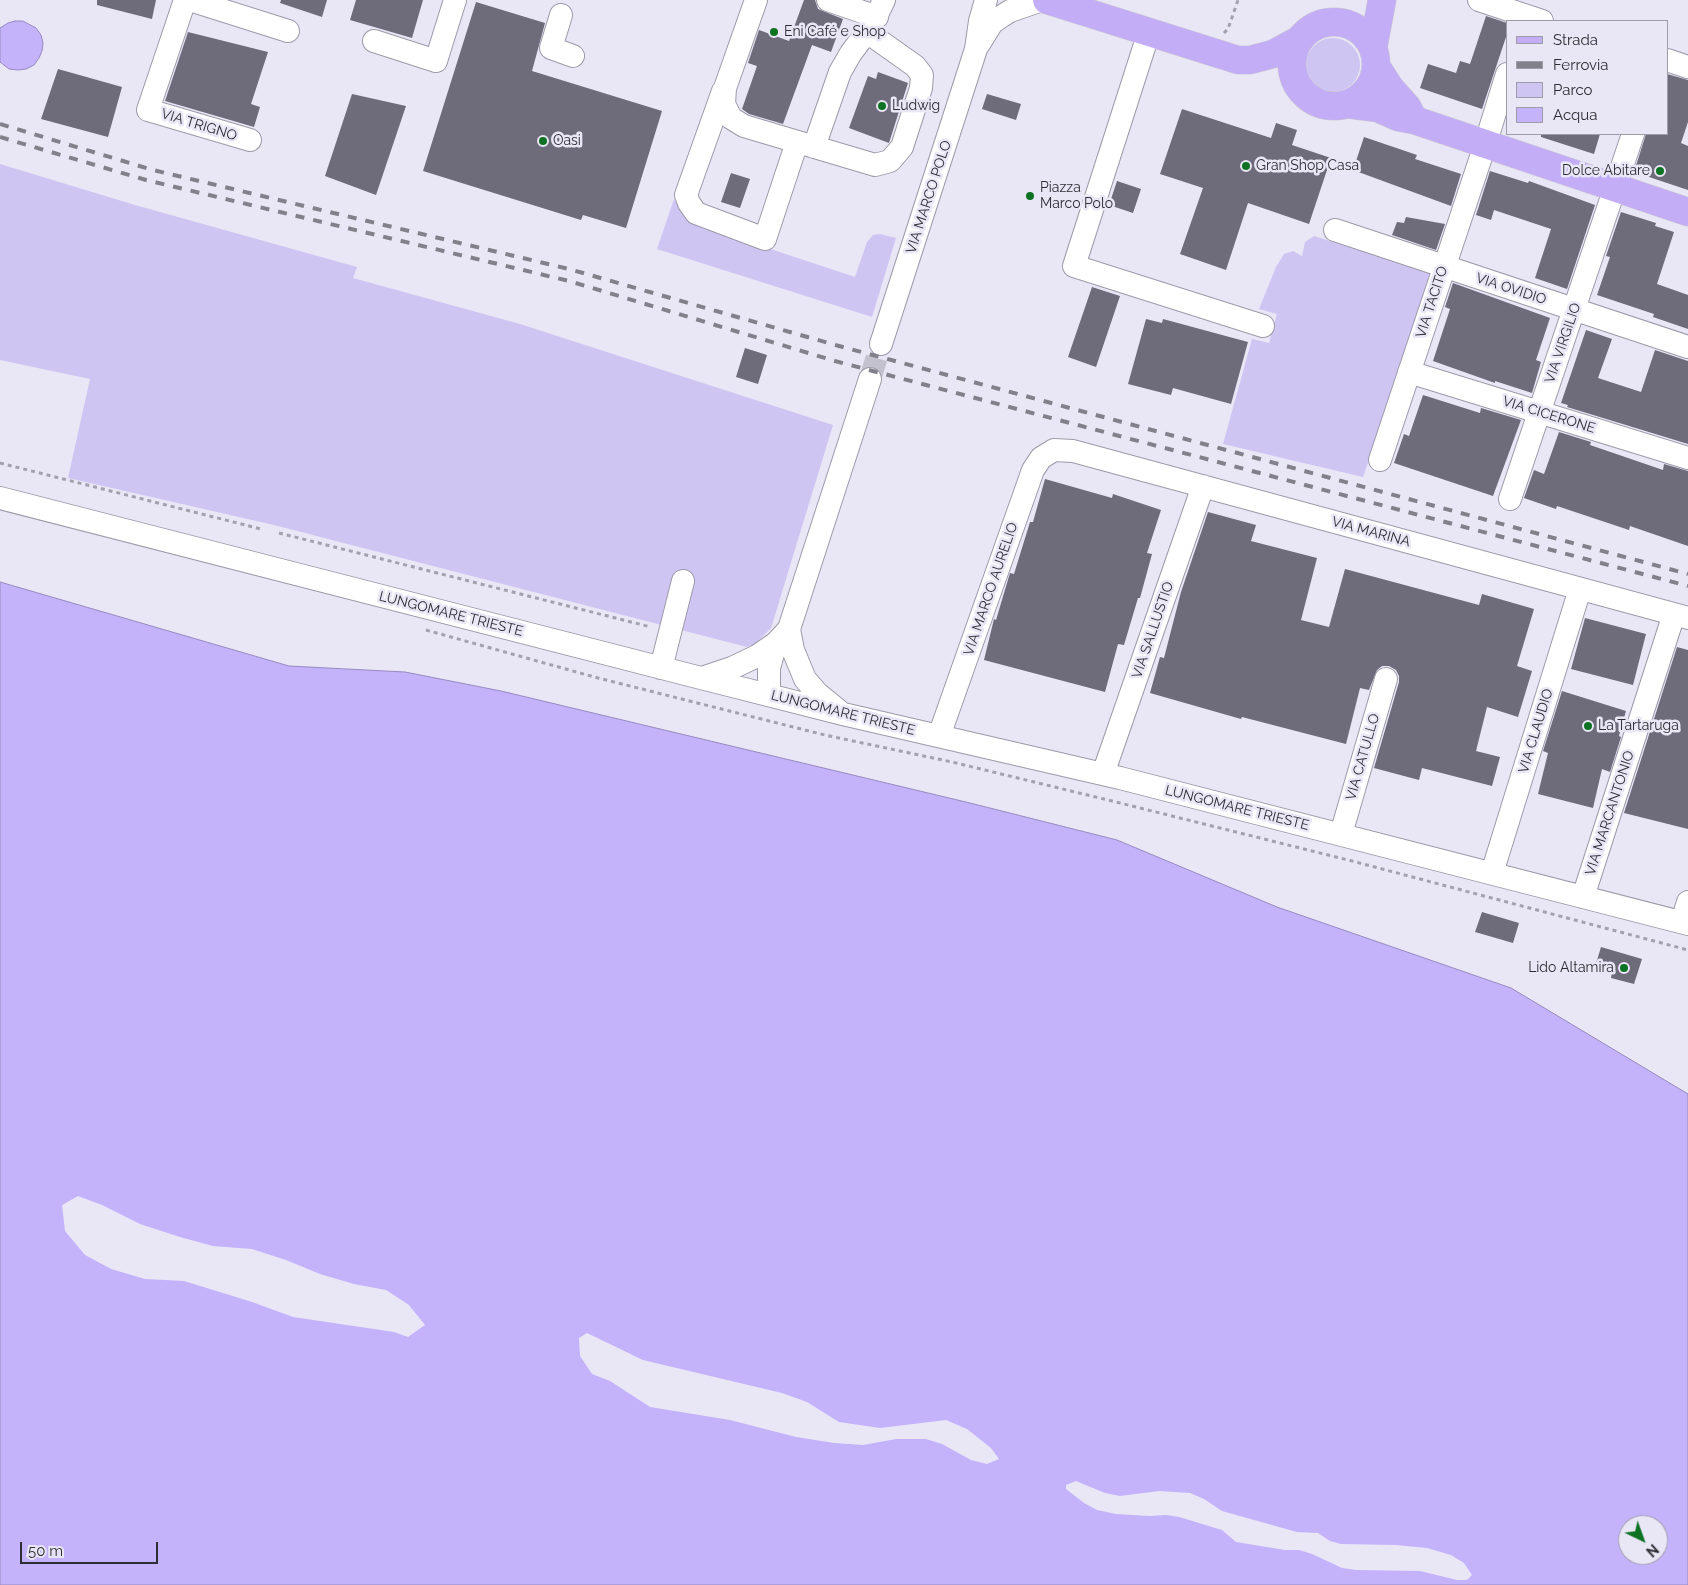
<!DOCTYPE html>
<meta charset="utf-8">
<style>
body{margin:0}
#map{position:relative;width:1688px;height:1585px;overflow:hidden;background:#e9e6f6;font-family:Raleway,sans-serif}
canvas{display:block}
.legend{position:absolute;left:1506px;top:20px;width:162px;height:115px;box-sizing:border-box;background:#e9e6f6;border:1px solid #9e9ca8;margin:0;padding:6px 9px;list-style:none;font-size:15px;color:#2e2d33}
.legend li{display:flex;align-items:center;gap:10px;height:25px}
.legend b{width:25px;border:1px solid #9e9ca8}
.north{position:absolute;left:1618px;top:1515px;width:50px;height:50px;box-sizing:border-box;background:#e9e6f6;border:1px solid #9e9ca8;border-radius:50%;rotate:138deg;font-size:14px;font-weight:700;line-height:20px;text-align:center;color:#2e2d33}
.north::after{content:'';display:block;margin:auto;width:18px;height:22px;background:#0d7222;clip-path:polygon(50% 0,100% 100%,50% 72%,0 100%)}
.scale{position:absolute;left:20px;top:1542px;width:138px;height:22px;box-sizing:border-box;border:2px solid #2e2d33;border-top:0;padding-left:6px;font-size:15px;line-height:18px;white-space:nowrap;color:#2e2d33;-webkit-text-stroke:4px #e9e6f6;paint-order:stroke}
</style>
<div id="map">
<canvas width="1688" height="1585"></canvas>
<ul class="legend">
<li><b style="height:6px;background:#c4adf7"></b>Strada</li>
<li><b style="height:6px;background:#82818b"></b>Ferrovia</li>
<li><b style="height:14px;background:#cfc5f2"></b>Parco</li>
<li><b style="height:14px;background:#c4b2fb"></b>Acqua</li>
</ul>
<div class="north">N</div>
<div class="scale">50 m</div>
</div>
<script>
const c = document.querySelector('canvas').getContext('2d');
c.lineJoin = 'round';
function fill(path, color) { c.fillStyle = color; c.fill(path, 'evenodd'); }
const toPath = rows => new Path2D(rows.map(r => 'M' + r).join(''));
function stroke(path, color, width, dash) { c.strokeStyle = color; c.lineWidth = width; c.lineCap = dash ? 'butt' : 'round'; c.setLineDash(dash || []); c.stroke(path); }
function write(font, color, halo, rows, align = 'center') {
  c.font = font + ' Raleway,sans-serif'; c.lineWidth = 5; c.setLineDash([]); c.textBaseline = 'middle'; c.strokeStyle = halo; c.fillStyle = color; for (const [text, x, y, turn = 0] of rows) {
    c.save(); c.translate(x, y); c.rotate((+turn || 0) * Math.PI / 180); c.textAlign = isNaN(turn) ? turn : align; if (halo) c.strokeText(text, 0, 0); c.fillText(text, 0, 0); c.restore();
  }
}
fill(toPath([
 '1306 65a27 27 0 1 1 54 0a27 27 0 1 1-54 0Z',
 [0,164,135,205,357,267,353,278,520,324,833,425,771,628,756,643,747,647,274,525,68,478,90,379,0,360],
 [674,199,679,208,698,225,855,277,867,242,873,235,880,234,896,238,872,317,657,249],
 [1314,236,1433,274,1363,477,1223,444,1252,339,1269,343,1277,314,1259,309,1276,267,1284,254,1293,251,1302,256,1305,242]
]), '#cfc5f2');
const water = toPath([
 [15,21,23,21,36,28,41,35,43,43,42,51,39,58,34,65,26,69,18,70,9,69,0,62,0,28,8,23,15,21],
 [0,582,289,666,405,672,501,691,970,803,1117,840,1277,907,1511,988,1688,1094,1688,1585,0,1585,0,582],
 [1628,1525,1658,1525,1658,1555,1628,1555,1628,1525]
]);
fill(water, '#c4b2fb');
stroke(water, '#978abf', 1);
fill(toPath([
 [78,1196,102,1205,140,1224,180,1237,213,1246,252,1249,286,1260,320,1274,354,1284,386,1290,409,1305,425,1325,408,1337,394,1332,293,1317,252,1302,184,1281,145,1279,111,1269,85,1255,65,1231,62,1205],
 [587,1333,643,1360,782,1393,807,1402,839,1422,880,1428,946,1420,967,1429,991,1448,999,1459,987,1464,971,1460,942,1444,926,1439,896,1439,863,1445,834,1443,796,1437,730,1420,650,1407,610,1381,592,1374,580,1356,579,1338],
 [1076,1481,1105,1493,1120,1496,1159,1491,1190,1493,1204,1499,1222,1511,1297,1532,1318,1533,1330,1541,1341,1544,1396,1545,1427,1548,1451,1555,1464,1563,1472,1575,1467,1580,1457,1580,1420,1571,1356,1570,1342,1568,1312,1554,1299,1550,1285,1550,1236,1542,1222,1530,1179,1517,1166,1515,1150,1516,1116,1514,1097,1510,1084,1503,1066,1489,1066,1485]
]), '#e9e6f6');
fill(toPath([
 [97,0,156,0,152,19,97,5],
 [281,0,327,0,322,17,280,3],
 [356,0,423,0,412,38,350,20],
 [804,0,815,0,818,9,843,19,831,52,812,45,783,124,749,114,742,109,757,66,748,63,759,30,789,41],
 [476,2,545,23,532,71,662,111,626,228,583,215,581,220,423,171],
 [1486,16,1507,23,1507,34,1482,109,1420,88,1428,64,1456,73,1460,61,1470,64],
 [188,32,268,52,251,104,260,107,254,127,165,101],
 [58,69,122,87,108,137,41,119],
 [878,72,908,83,889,143,849,128,868,76,876,79],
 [1667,74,1688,80,1688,122,1681,143,1688,146,1688,190,1634,172,1646,134,1667,134],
 [352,94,406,106,376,195,325,176],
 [987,94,1021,104,1016,120,982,109],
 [1182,109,1271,138,1276,123,1297,130,1292,145,1331,158,1309,224,1248,203,1226,270,1180,254,1203,188,1160,174],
 [1541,134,1600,134,1594,154,1541,137],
 [1364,137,1417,155,1415,159,1461,174,1451,206,1353,170],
 [1490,171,1528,183,1529,181,1595,205,1567,289,1535,278,1551,229,1494,210,1491,220,1476,215],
 [731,173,750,179,740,208,721,202],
 [1117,181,1141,189,1133,213,1109,205],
 [1621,212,1656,223,1655,226,1674,232,1657,284,1688,295,1688,329,1653,317,1654,314,1597,295,1610,257,1606,256],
 [1406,217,1445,224,1436,250,1392,235,1397,222,1404,223],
 [1453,283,1550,318,1536,360,1541,362,1532,393,1495,381,1495,383,1433,361,1450,309,1445,307],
 [1092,287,1120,296,1096,367,1068,357],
 [1146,319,1162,323,1163,319,1248,342,1231,404,1173,388,1171,395,1128,384],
 [1586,330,1612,339,1598,378,1641,392,1655,350,1688,361,1688,444,1567,407,1568,405,1561,403],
 [745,348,767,355,758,384,736,377],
 [1423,395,1480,413,1481,408,1521,420,1493,496,1394,463,1404,434,1409,436],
 [1559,432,1591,442,1590,445,1663,470,1664,464,1688,471,1688,546,1630,526,1629,530,1557,506,1556,509,1524,498,1534,470,1544,474],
 [1045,479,1112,498,1113,494,1161,510,1147,553,1152,554,1140,598,1138,598,1124,645,1118,644,1105,692,984,660,994,619,996,620,1010,573,1014,574,1030,522,1033,522],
 [1208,512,1256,525,1251,541,1317,558,1301,620,1329,627,1345,569,1479,605,1482,594,1534,609,1517,666,1532,671,1518,717,1487,707,1476,751,1500,757,1492,786,1422,768,1419,780,1374,768,1399,682,1399,676,1396,670,1389,666,1382,666,1377,670,1369,690,1360,688,1346,744,1242,717,1241,719,1150,693,1160,657,1164,658,1181,592],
 [1585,618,1646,634,1633,685,1571,669],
 [1677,647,1688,650,1688,829,1624,813],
 [1562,691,1626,711,1619,736,1621,737,1610,772,1602,769,1593,808,1538,794,1548,753,1543,751],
 [1482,912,1519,923,1513,943,1475,932],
 [1601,947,1642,959,1634,984,1611,978,1612,972,1595,967]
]), '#6e6b7a');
stroke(toPath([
 [870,379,881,344]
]), '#c4c1cf', 22, [22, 11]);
const minor = toPath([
 [185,0,148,110,250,140],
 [190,0,288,31],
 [756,0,725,88,724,104,731,118,744,126,875,165,890,161,902,147,921,88,922,75,915,66,867,32],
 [828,0,877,17],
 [1479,0,1542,21],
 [561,15,551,48,573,56],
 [1149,32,1074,266,1263,326],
 [374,41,436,61,455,0],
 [979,44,992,23,1002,16,1010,11,1042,0],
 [1667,60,1688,67],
 [723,91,686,195,689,203,696,213,765,239,797,142],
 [814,147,840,72,851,53,872,25,884,0],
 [1335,230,1688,347],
 [881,344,976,49,980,21,986,0],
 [1409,372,1688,458],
 [1380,460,1485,145,1507,74],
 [0,498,701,678,843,714,1120,778,1688,924],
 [1510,499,1633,134],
 [789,629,793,650,805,679,817,693,838,710],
 [661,668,683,581],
 [702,678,732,668,757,656,776,643,789,629,870,379],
 [769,695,769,668,776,643],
 [939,736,1033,470,1041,458,1054,450,1073,451,1688,618],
 [1103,774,1203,486],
 [1341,834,1386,679],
 [1492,873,1580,589],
 [1583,897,1674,614],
 [1682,922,1688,902]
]);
const major = toPath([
 [1047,0,1238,60,1250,60,1273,54,1299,40],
 '1292 64a42 42 0 1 1 84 0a42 42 0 1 1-84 0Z',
 [1373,48,1382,0],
 [1376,66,1390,88,1407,107,1414,120],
 [1347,104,1378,108,1398,117,1414,120,1688,212]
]);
stroke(minor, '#9d9aa9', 24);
stroke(major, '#cdcdce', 29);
stroke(toPath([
 [1224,33,1228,29,1238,0],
 [0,463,261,529],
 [279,533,651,627],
 [426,630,598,678,825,735,952,762,1112,801,1352,861,1688,950]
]), '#a3a1ad', 3, [4, 4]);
stroke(minor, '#fff', 22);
stroke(major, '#c4adf7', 28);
stroke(toPath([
 [0,124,153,170,569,269,839,346,1688,574],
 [0,137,146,180,569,281,835,361,1688,586]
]), '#82818b', 4, [9, 9]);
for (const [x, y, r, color] of [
 [774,32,5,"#0d7222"],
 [882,106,5,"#0d7222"],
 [543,141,5,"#0d7222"],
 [1246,166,5,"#0d7222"],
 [1660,171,5,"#0d7222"],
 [1030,196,5,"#0d7222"],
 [1588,726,5,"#0d7222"],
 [1624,968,5,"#0d7222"]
]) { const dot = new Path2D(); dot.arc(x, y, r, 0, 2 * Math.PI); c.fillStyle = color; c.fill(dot); stroke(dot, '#e9e6f6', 2); }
write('14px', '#2e2d33', '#e9e6f6', [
 ["Eni Café e Shop",784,32],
 ["Ludwig",892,106],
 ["Oasi",553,141],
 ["Gran Shop Casa",1256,166],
 ["Dolce Abitare",1650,171,"right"],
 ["Piazza",1040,188],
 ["Marco Polo",1040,204],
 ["La Tartaruga",1598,726],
 ["Lido Altamira",1614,968,"right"]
], 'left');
write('14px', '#2e2d33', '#e9e6f6', [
 ["VIA TRIGNO",199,125,17],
 ["VIA MARCO POLO",929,197,-72],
 ["VIA OVIDIO",1511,289,18],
 ["VIA TACITO",1432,302,-72],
 ["VIA VIRGILIO",1563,343,-71],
 ["VIA CICERONE",1549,415,17],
 ["VIA MARINA",1371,532,15],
 ["VIA MARCO AURELIO",991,589,-71],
 ["LUNGOMARE TRIESTE",451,614,14],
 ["VIA SALLUSTIO",1153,630,-71],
 ["LUNGOMARE TRIESTE",843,713,14],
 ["VIA CLAUDIO",1536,731,-73],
 ["VIA CATULLO",1363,757,-74],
 ["LUNGOMARE TRIESTE",1237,808,14],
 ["VIA MARCANTONIO",1610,813,-72]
]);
</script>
